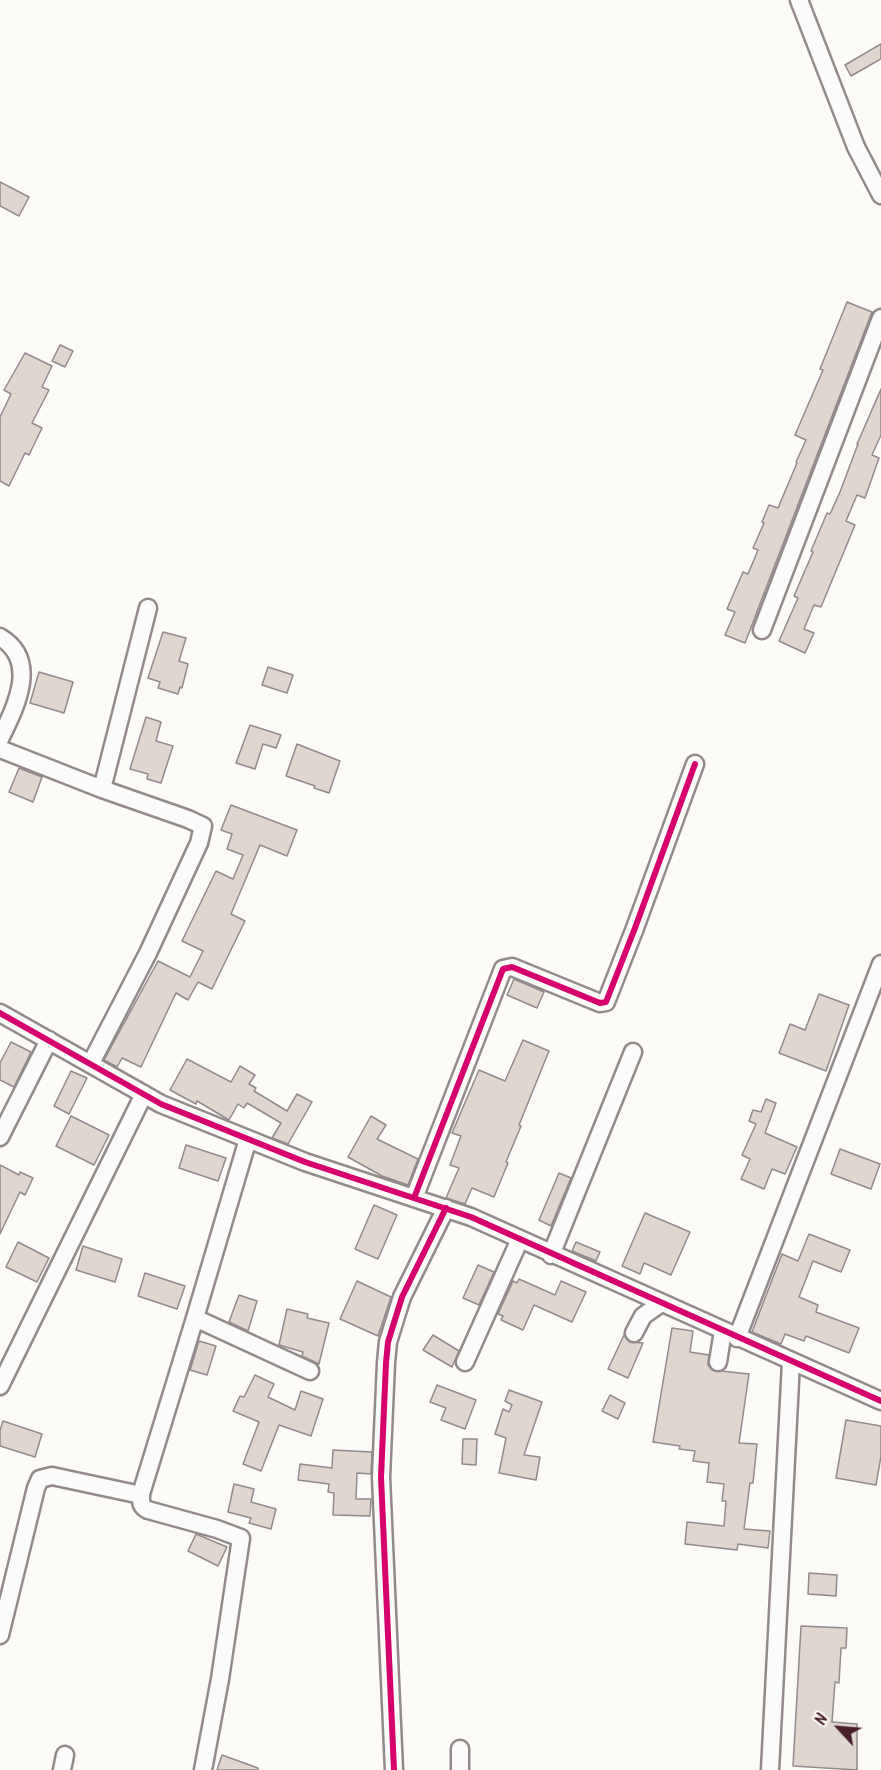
<!DOCTYPE html>
<html>
<head>
<meta charset="utf-8">
<style>
  body { margin:0 }
  #map { position:relative; width:881px; height:1770px; overflow:hidden; background:#fcfbf8; font-family:Kalam,sans-serif }
  canvas { display:block }
  .north { position:absolute; left:809px; top:1698px; width:60px; height:60px; -webkit-text-stroke:4px #fdfcf7; paint-order:stroke; rotate:296deg; font-size:16px; font-weight:700; line-height:24px; text-align:center; color:#4a1f2b }
  .north::after { content:''; display:block; margin:auto; width:21px; height:27px; background:#4a1f2b; clip-path:polygon(50% 0,100% 100%,50% 72%,0 100%) }
</style>
</head>
<body>
<div id="map">
<canvas width="881" height="1770"></canvas>
<div class="north">N</div>
</div>
<script>
const g = document.querySelector('canvas').getContext('2d');
g.lineJoin = 'round';
function paint(path, color) { g.fillStyle = color; g.fill(path, 'evenodd'); }
function strokePath(path, color, width, dash) { g.strokeStyle = color; g.lineWidth = width; g.lineCap = dash ? 'butt' : 'round'; g.setLineDash(dash || []); g.stroke(path); }
const building = new Path2D(`
  M 881,44 L 881,59 L 851,76 L 845,65 Z
  M 0,182 L 29,197 L 19,216 L 0,206 Z
  M 847,302 L 872,312 L 745,643 L 725,635 L 735,612 L 727,609 L 743,572 L 748,574 L 758,550 L 753,548 L 764,523 L 762,522 L 769,505 L 778,508 L 797,463 L 796,462 L 806,440 L 795,435 L 823,370 L 820,369 Z
  M 60,345 L 73,351 L 65,367 L 52,361 Z
  M 25,353 L 52,366 L 42,387 L 49,390 L 32,423 L 42,428 L 29,455 L 25,453 L 9,486 L 0,481 L 0,417 L 11,394 L 4,390 Z
  M 881,389 L 881,435 L 872,455 L 879,458 L 865,498 L 857,495 L 846,521 L 855,525 L 821,607 L 814,605 L 804,629 L 814,633 L 805,653 L 779,641 L 798,598 L 794,596 L 813,552 L 811,551 L 827,513 L 830,514 L 840,492 L 858,444 L 857,444 Z
  M 163,632 L 186,638 L 179,661 L 188,664 L 182,688 L 180,687 L 178,694 L 158,688 L 160,682 L 148,678 Z
  M 268,667 L 293,675 L 287,693 L 262,685 Z
  M 39,672 L 73,682 L 64,713 L 30,703 Z
  M 146,717 L 161,722 L 156,741 L 173,746 L 161,783 L 147,779 L 148,774 L 130,769 Z
  M 250,725 L 281,735 L 276,748 L 263,744 L 255,769 L 236,763 Z
  M 297,744 L 340,761 L 329,793 L 314,788 L 315,786 L 286,776 Z
  M 19,768 L 42,777 L 33,802 L 9,792 Z
  M 231,805 L 297,830 L 287,856 L 260,845 L 231,914 L 245,921 L 212,989 L 198,982 L 188,1000 L 176,993 L 141,1067 L 122,1058 L 117,1067 L 104,1060 L 158,961 L 190,977 L 203,951 L 182,941 L 216,871 L 233,879 L 243,855 L 227,849 L 232,834 L 221,830 Z
  M 514,979 L 544,992 L 537,1008 L 507,995 Z
  M 819,994 L 849,1005 L 826,1071 L 779,1053 L 790,1024 L 805,1030 Z
  M 523,1040 L 549,1051 L 519,1125 L 521,1126 L 506,1162 L 508,1163 L 494,1197 L 472,1188 L 465,1204 L 446,1198 L 459,1168 L 450,1165 L 461,1136 L 452,1133 L 479,1070 L 505,1081 Z
  M 11,1042 L 31,1052 L 14,1087 L 0,1080 L 0,1063 Z
  M 187,1059 L 231,1082 L 240,1066 L 255,1075 L 249,1084 L 256,1088 L 254,1091 L 287,1111 L 297,1094 L 312,1102 L 288,1144 L 272,1138 L 281,1123 L 247,1103 L 244,1108 L 238,1104 L 229,1120 L 197,1101 L 196,1104 L 170,1090 Z
  M 71,1071 L 87,1078 L 69,1114 L 54,1106 Z
  M 766,1099 L 776,1103 L 765,1133 L 797,1147 L 785,1174 L 772,1169 L 764,1189 L 741,1179 L 750,1159 L 742,1155 L 756,1124 L 749,1121 L 753,1110 L 761,1112 Z
  M 71,1116 L 109,1135 L 94,1165 L 56,1146 Z
  M 371,1116 L 386,1125 L 377,1139 L 418,1159 L 408,1185 L 382,1176 L 348,1157 Z
  M 186,1145 L 226,1158 L 218,1181 L 179,1168 Z
  M 840,1149 L 880,1164 L 871,1189 L 831,1174 Z
  M 0,1165 L 19,1175 L 20,1172 L 33,1178 L 25,1195 L 20,1192 L 0,1234 Z
  M 559,1173 L 571,1178 L 551,1226 L 539,1220 Z
  M 374,1205 L 397,1215 L 378,1259 L 355,1249 Z
  M 645,1213 L 690,1232 L 671,1275 L 644,1263 L 640,1274 L 622,1266 Z
  M 809,1234 L 850,1250 L 841,1272 L 813,1261 L 799,1297 L 818,1305 L 816,1312 L 859,1328 L 849,1353 L 806,1336 L 804,1341 L 785,1334 L 781,1344 L 752,1332 L 782,1254 L 798,1261 Z
  M 18,1242 L 49,1258 L 37,1282 L 6,1267 Z
  M 576,1242 L 600,1252 L 596,1261 L 572,1251 Z
  M 83,1246 L 122,1259 L 115,1282 L 76,1270 Z
  M 478,1265 L 494,1272 L 479,1305 L 463,1298 Z
  M 145,1273 L 185,1286 L 177,1309 L 138,1296 Z
  M 519,1279 L 555,1295 L 561,1281 L 586,1292 L 572,1322 L 534,1305 L 523,1330 L 501,1320 L 503,1316 L 498,1314 L 513,1281 L 517,1283 Z
  M 357,1281 L 391,1297 L 378,1336 L 340,1319 Z
  M 239,1295 L 257,1301 L 248,1331 L 229,1322 Z
  M 287,1309 L 308,1314 L 307,1318 L 329,1323 L 319,1364 L 302,1356 L 303,1352 L 279,1345 Z
  M 672,1328 L 693,1331 L 690,1352 L 709,1355 L 708,1365 L 712,1370 L 749,1374 L 739,1443 L 757,1444 L 753,1483 L 750,1483 L 744,1529 L 770,1531 L 768,1548 L 738,1544 L 737,1550 L 685,1544 L 687,1522 L 724,1526 L 726,1501 L 722,1501 L 724,1484 L 707,1482 L 709,1463 L 693,1461 L 695,1451 L 679,1449 L 680,1446 L 653,1442 Z
  M 433,1335 L 459,1351 L 452,1367 L 423,1350 Z
  M 624,1335 L 630,1342 L 643,1343 L 628,1378 L 608,1369 Z
  M 199,1341 L 216,1346 L 207,1375 L 190,1370 Z
  M 255,1375 L 274,1384 L 268,1397 L 295,1410 L 301,1391 L 323,1399 L 311,1436 L 279,1425 L 261,1471 L 243,1464 L 259,1422 L 233,1411 L 240,1396 L 244,1397 Z
  M 437,1385 L 476,1400 L 465,1429 L 441,1420 L 446,1408 L 430,1402 Z
  M 509,1390 L 542,1402 L 524,1455 L 540,1457 L 536,1480 L 499,1473 L 506,1438 L 495,1434 L 503,1409 L 509,1412 L 512,1405 L 505,1401 Z
  M 610,1395 L 625,1403 L 618,1419 L 602,1411 Z
  M 846,1420 L 881,1426 L 881,1456 L 876,1485 L 836,1478 Z
  M 3,1421 L 42,1434 L 35,1457 L 0,1446 L 0,1430 Z
  M 463,1439 L 477,1439 L 476,1465 L 462,1464 Z
  M 333,1450 L 372,1452 L 371,1474 L 357,1473 L 356,1499 L 371,1499 L 370,1516 L 333,1515 L 334,1493 L 328,1492 L 329,1484 L 298,1480 L 300,1464 L 332,1468 Z
  M 234,1484 L 254,1489 L 251,1502 L 276,1509 L 271,1529 L 249,1523 L 251,1518 L 228,1512 Z
  M 196,1534 L 227,1547 L 218,1566 L 188,1551 Z
  M 809,1573 L 837,1575 L 836,1596 L 808,1594 Z
  M 801,1626 L 847,1628 L 846,1648 L 841,1648 L 839,1683 L 835,1682 L 832,1722 L 857,1724 L 857,1770 L 793,1766 Z
  M 222,1755 L 258,1768 L 258,1770 L 217,1770 Z`);
const minor = new Path2D(`
  M 799,0 L 856,147 L 881,195
  M 762,630 L 881,318
  M 0,637 C 40,661 15,708 0,739
  M 0,749 L 102,789 L 188,819 L 203,826 L 199,843 L 148,953 L 91,1063
  M 102,789 L 148,608
  M 0,1013 L 161,1104 L 305,1162 L 471,1217 L 881,1401
  M 0,1137 L 49,1040
  M 248,1139 L 195,1318 L 310,1371
  M 414,1198 L 503,969 L 512,967 L 600,1003 L 606,1002 L 635,928 L 695,764
  M 551,1255 L 633,1052
  M 195,1318 L 141,1494 C 141,1502 140,1506 148,1510 L 217,1529 L 241,1538 L 220,1679 L 203,1770
  M 634,1333 L 643,1316 L 660,1304
  M 737,1338 L 881,964
  M 465,1362 L 520,1239
  M 718,1362 L 723,1331
  M 0,1386 L 144,1094
  M 0,1635 L 36,1488 L 40,1479 L 52,1476 L 141,1495
  M 460,1749 L 460,1770
  M 62,1770 L 65,1755
  M 394,1770 L 381,1477 L 386,1363 L 388,1342 L 402,1297 L 446,1208
  M 770,1770 L 791,1362`);
const cycleway = new Path2D(`
  M 0,1013 L 161,1104 L 305,1162 L 471,1217 L 881,1401
  M 414,1198 L 503,969 L 512,967 L 600,1003 L 606,1002 L 635,928 L 695,764
  M 394,1770 L 381,1477 L 386,1363 L 388,1342 L 402,1297 L 446,1208`);
paint(building, '#e0d6d0');
strokePath(building, '#928a8b', 1.5);
strokePath(minor, '#928a8b', 21);
strokePath(minor, '#fbfbf9', 16);
strokePath(cycleway, '#d6006c', 6);
</script>
</body>
</html>
